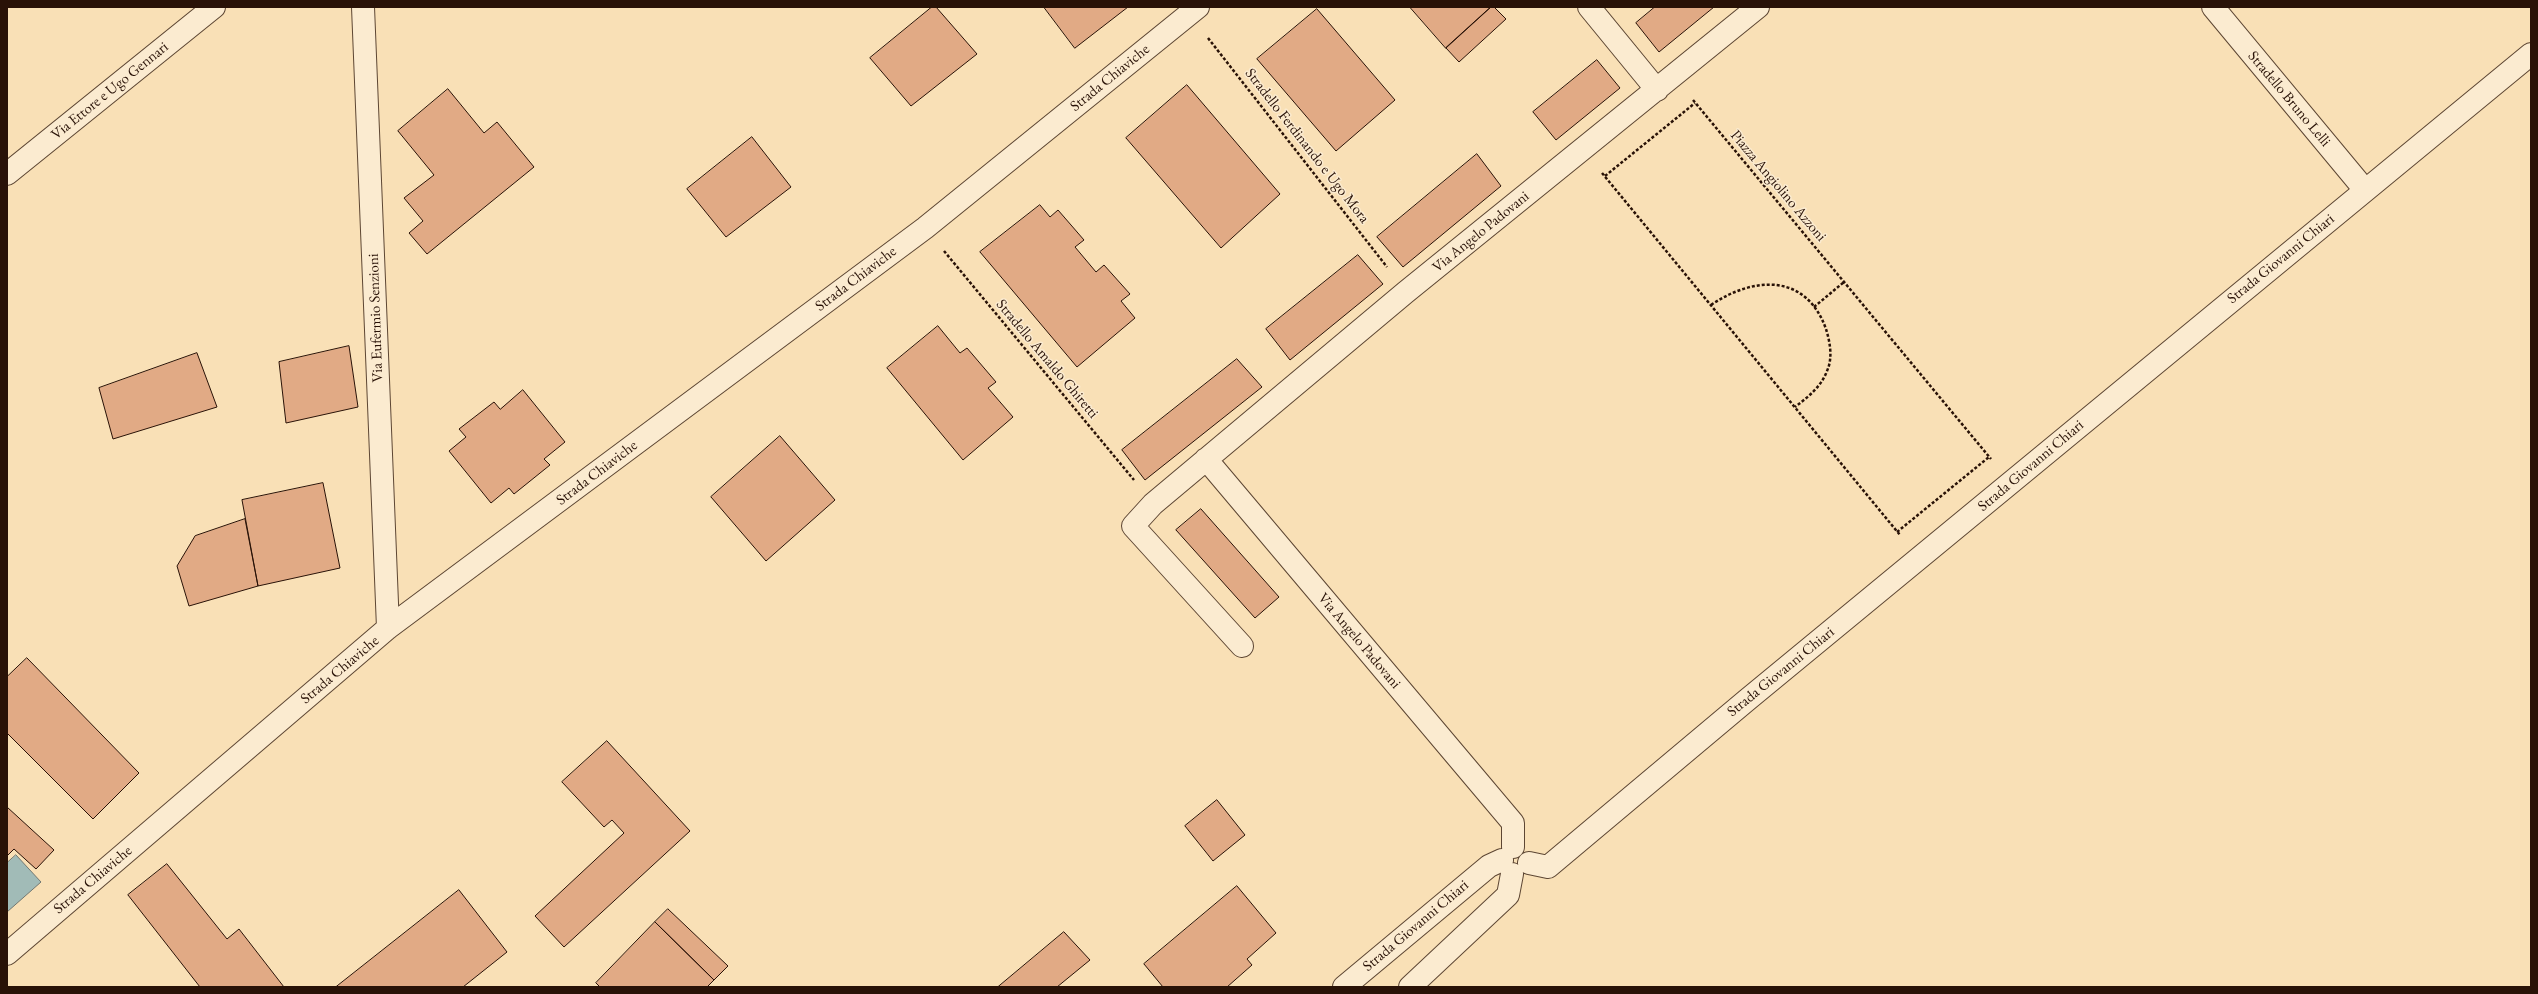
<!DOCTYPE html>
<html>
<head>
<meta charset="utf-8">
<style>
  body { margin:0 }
  #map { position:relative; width:2538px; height:994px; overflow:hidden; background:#f9e0b6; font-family:"EB Garamond",serif }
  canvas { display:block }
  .frame { position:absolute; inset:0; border:8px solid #291207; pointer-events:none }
</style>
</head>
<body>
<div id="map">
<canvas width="2538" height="994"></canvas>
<div class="frame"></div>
</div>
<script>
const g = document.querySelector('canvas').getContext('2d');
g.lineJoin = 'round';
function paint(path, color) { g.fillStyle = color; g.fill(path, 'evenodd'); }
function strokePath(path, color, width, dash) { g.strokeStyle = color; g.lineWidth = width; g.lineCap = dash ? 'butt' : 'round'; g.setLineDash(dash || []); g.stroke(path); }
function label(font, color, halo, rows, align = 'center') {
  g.font = font + ' "EB Garamond",serif'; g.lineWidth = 3; g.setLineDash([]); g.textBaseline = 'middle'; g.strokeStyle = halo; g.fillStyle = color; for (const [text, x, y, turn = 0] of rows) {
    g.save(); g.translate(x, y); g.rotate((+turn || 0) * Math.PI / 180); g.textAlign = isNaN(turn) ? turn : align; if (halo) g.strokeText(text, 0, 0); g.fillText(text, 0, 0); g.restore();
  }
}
const water = new Path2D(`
  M 16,855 L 41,882 L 7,912 L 7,863 Z`);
const building = new Path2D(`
  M 932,7 L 936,7 L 977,54 L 911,106 L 870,58 Z
  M 1044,7 L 1128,7 L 1075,48 Z
  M 1410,7 L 1491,7 L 1446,48 Z
  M 1491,7 L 1494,7 L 1506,19 L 1459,62 L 1446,48 Z
  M 1655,7 L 1714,7 L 1659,52 L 1636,23 Z
  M 1317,9 L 1395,100 L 1336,151 L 1257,59 Z
  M 1597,60 L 1620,88 L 1556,140 L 1533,112 Z
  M 1187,85 L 1280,194 L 1221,248 L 1126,138 Z
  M 448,89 L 484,133 L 497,122 L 534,167 L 427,254 L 409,233 L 423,221 L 404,198 L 434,175 L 398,131 Z
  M 752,137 L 791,187 L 726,237 L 687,189 Z
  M 1477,154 L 1501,186 L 1403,267 L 1377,237 Z
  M 1040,205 L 1050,217 L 1058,210 L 1084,240 L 1075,247 L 1096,272 L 1104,265 L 1130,294 L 1121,301 L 1135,318 L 1077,367 L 980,252 Z
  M 1358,255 L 1383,284 L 1290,360 L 1266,329 Z
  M 938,326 L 960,353 L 967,348 L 996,382 L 988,388 L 1013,417 L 963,460 L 887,368 Z
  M 349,346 L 358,407 L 286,423 L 279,362 Z
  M 197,353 L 217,407 L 113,439 L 99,388 Z
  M 1237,359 L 1262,387 L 1145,480 L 1122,450 Z
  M 523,390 L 565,442 L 544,459 L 550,465 L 514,494 L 509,488 L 491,503 L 449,451 L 466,437 L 459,429 L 494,402 L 500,409 Z
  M 780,436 L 835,500 L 766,561 L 711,497 Z
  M 323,483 L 340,568 L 258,586 L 242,500 Z
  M 1201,509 L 1279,597 L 1255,618 L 1176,530 Z
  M 245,519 L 258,586 L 189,606 L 177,566 L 195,536 Z
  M 27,658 L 139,773 L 93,819 L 7,733 L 7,677 Z
  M 607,741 L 690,831 L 564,947 L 535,916 L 624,833 L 612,820 L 604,827 L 562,782 Z
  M 1217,800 L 1245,835 L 1213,861 L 1185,826 Z
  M 7,807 L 54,850 L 36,869 L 14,849 L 7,856 Z
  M 167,864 L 227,939 L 239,929 L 284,987 L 200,987 L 128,895 Z
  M 1237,886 L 1276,933 L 1247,959 L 1252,965 L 1227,987 L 1163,987 L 1144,964 Z
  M 459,890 L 507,952 L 463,987 L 336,987 Z
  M 668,909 L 728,966 L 714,980 L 655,922 Z
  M 655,922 L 714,980 L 707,987 L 600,987 L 596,983 Z
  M 1064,932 L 1090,960 L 1057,987 L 998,987 Z`);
const path = new Path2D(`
  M 1208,38 L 1387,267
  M 1693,100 L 1991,459
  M 1602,173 L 1900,535
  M 1605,176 L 1695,103
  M 944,251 L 1134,480
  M 1711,305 C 1754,276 1806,273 1826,329 C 1830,342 1833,358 1827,371 C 1821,387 1808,397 1795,407
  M 1814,307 L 1844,282
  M 1897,532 L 1989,457`);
const minor = new Path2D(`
  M 363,7 L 388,628
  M 1589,7 L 1657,90
  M 2213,7 L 2365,190
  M 7,174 L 214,7
  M 1206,459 L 1513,823 L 1513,847
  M 1242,646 L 1133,526 L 1153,504 L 1406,292 L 1758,7
  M 1529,863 L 1548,867 L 1747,700 L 2531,54
  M 7,954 L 388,628 L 925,228 L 1198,7
  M 1344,987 L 1489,866 L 1502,860
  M 1410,987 L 1508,895 L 1512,874`);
const streetNames = [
  ["Strada Chiaviche",1110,78,-39],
  ["Via Ettore e Ugo Gennari",110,91,-39],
  ["Stradello Bruno Lelli",2289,99,50],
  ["Stradello Ferdinando e Ugo Mora",1307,146,52],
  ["Piazza Angiolino Azzoni",1778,186,50],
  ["Via Angelo Padovani",1481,232,-39],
  ["Strada Giovanni Chiari",2281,259,-39],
  ["Strada Chiaviche",856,279,-37],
  ["Via Eufermio Senzioni",376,318,-92],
  ["Stradello Amaldo Ghiretti",1047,359,50],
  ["Strada Giovanni Chiari",2031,466,-40],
  ["Strada Chiaviche",597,473,-37],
  ["Via Angelo Padovani",1359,641,50],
  ["Strada Chiaviche",340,670,-40],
  ["Strada Giovanni Chiari",1781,672,-39],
  ["Strada Chiaviche",93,880,-40],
  ["Strada Giovanni Chiari",1416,926,-40]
];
paint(water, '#a1bbb7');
strokePath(water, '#717771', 1);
paint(building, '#e1aa85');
strokePath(building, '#291207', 1);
strokePath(minor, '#5d4633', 24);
strokePath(path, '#291207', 2.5, [3, 2]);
strokePath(minor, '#fbebd0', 22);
label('15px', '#291207', '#fbebd0', streetNames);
</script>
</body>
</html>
